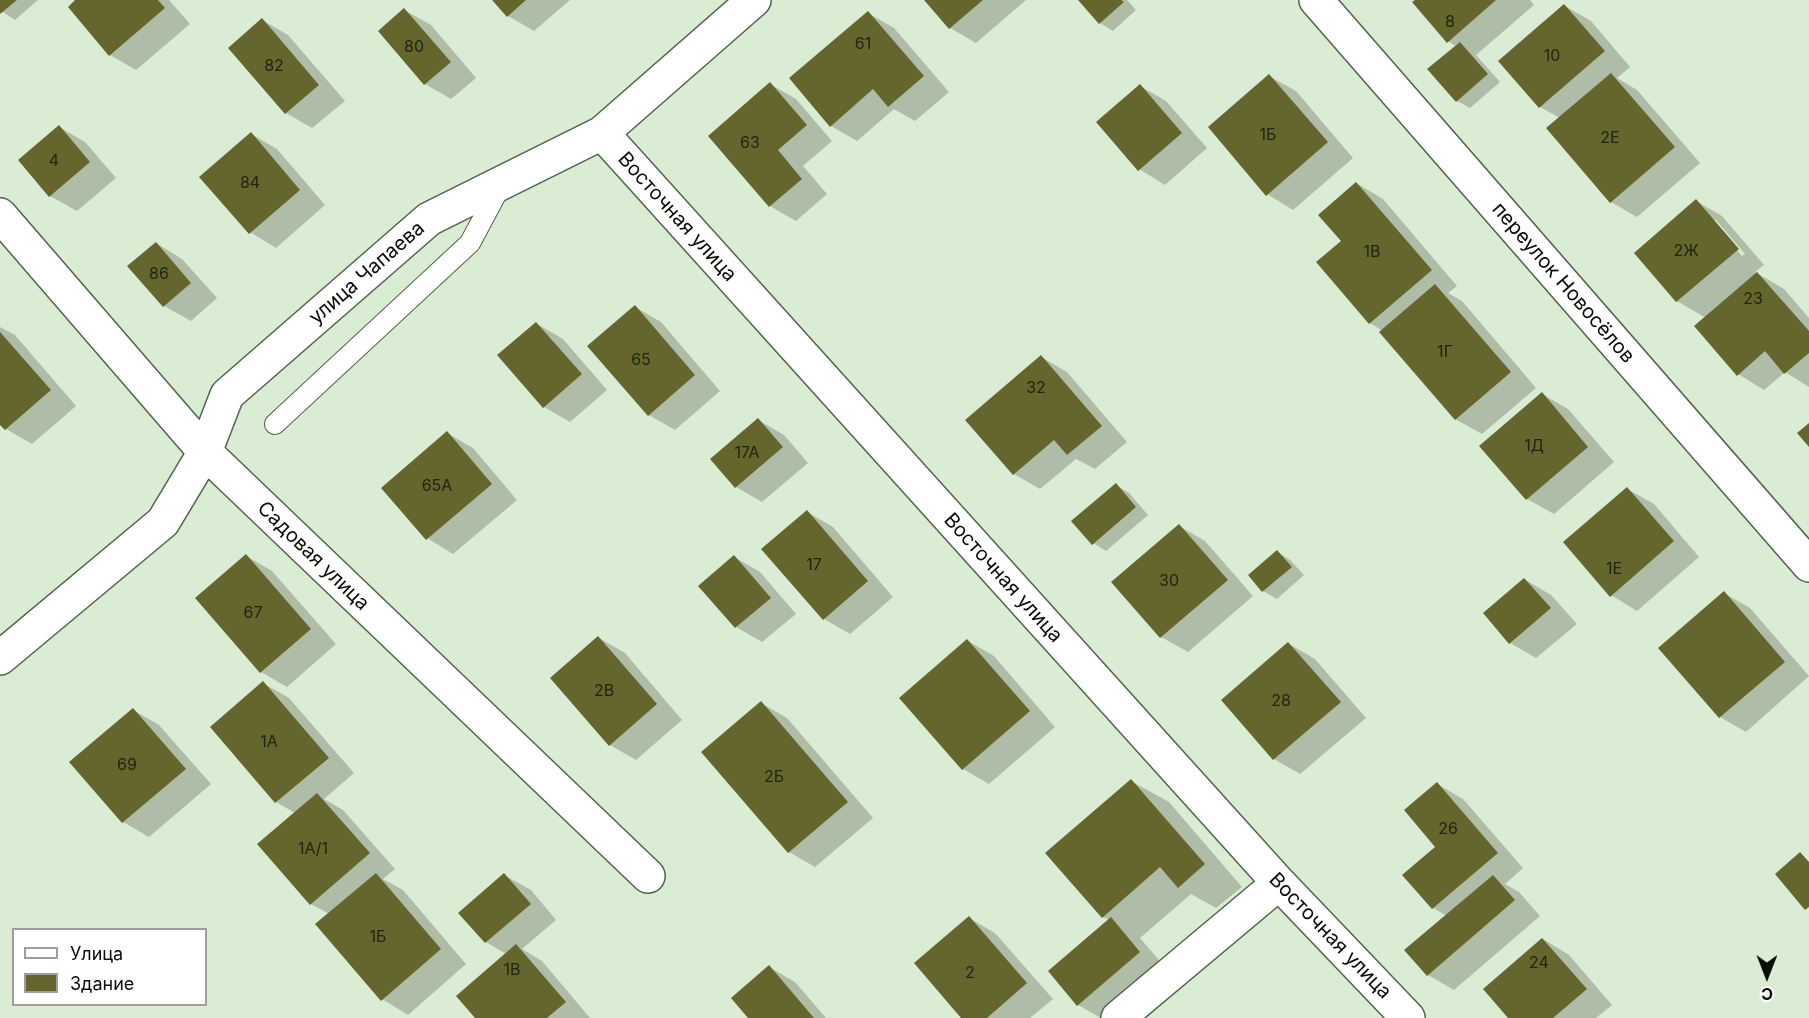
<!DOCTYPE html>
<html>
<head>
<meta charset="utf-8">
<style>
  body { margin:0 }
  #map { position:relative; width:1809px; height:1018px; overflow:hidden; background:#daecd3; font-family:Inter,sans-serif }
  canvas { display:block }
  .legend { position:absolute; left:12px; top:928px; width:195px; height:78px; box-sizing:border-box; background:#fff; border:2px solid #9d9f9c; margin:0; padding:8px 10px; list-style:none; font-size:18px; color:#090f07 }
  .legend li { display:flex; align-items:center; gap:12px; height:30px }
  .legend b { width:30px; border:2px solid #9d9f9c }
  .north { position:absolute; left:1737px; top:946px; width:60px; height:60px; -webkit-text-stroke:4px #fff; paint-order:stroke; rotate:180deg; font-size:16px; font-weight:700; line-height:24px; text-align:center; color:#090f07 }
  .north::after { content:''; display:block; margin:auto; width:21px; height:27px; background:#090f07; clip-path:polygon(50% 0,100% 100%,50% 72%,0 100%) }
</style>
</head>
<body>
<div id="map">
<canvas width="1809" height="1018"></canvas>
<ul class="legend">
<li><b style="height:8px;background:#fff"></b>Улица</li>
<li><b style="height:16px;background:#65662d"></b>Здание</li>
</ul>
<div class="north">С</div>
</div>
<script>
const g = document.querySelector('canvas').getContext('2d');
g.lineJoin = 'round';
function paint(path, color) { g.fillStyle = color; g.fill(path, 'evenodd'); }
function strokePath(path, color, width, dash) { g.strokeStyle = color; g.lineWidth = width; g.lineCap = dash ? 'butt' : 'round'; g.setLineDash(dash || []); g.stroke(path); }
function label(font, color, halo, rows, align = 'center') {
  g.font = font + ' Inter,sans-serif'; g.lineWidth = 4.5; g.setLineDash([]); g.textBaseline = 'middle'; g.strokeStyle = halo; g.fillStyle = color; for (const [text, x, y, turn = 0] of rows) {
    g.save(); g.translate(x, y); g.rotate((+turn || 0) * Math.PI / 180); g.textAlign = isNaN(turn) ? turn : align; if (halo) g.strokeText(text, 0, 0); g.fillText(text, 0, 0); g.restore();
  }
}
const shadow = new Path2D(`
  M 0,0 L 38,0 L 15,20 L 0,10 Z
  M 78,0 L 169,0 L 190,24 L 136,70 L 110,55 Z
  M 494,0 L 570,0 L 534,31 L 508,16 Z
  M 926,0 L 1026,0 L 976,43 L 950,28 Z
  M 1080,0 L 1127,0 L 1136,10 L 1113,31 L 1100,23 Z
  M 1417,0 L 1530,0 L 1534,5 L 1476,55 L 1500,82 L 1470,108 L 1457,101 L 1457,47 L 1448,41 Z
  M 1565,6 L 1591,21 L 1630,67 L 1617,78 L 1637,90 L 1700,163 L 1637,217 L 1611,202 L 1560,118 L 1540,107 Z
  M 404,10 L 431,25 L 476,78 L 451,99 L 425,84 Z
  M 868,13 L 894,28 L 949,92 L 915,121 L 894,109 L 857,141 L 831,126 Z
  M 262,20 L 288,35 L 345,101 L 312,128 L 286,113 L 230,48 Z
  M 1269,76 L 1296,91 L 1353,158 L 1293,210 L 1267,194 Z
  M 770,84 L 796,99 L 832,141 L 803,166 L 827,194 L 796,221 L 770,206 Z
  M 1140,86 L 1166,101 L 1207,148 L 1165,185 L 1139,169 Z
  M 59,127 L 85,142 L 116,178 L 77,211 L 50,196 Z
  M 251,134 L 277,149 L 325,205 L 276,248 L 250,232 Z
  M 1356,183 L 1383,199 L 1457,286 L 1448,293 L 1462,301 L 1536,388 L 1482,434 L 1455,419 L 1383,331 L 1370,323 L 1343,241 Z
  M 1696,201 L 1722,216 L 1764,265 L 1755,272 L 1784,289 L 1809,318 L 1809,387 L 1785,372 L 1764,390 L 1738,374 L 1706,318 L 1677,301 L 1636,253 ZM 1712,220 L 1716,220 L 1745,254 L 1742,256 Z
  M 156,243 L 182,259 L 217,298 L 191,321 L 164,306 Z
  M 635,307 L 661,322 L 720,391 L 675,430 L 649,415 Z
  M 537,324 L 563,339 L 607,390 L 570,422 L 544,407 Z
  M 0,327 L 15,335 L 76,406 L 32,444 L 6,429 L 0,423 Z
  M 1041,357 L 1067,372 L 1127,442 L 1095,469 L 1076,459 L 1040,489 L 1014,474 Z
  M 1542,394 L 1568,409 L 1614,462 L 1554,514 L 1527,499 Z
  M 758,420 L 784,435 L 808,463 L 762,502 L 736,487 L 712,459 Z
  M 447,433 L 473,448 L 517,500 L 453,554 L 427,538 Z
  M 1116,485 L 1129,493 L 1148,515 L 1106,551 L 1093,543 Z
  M 1627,489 L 1654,504 L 1699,557 L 1637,611 L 1611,595 Z
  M 807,512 L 833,527 L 893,597 L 850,634 L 824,619 Z
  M 1179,526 L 1205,541 L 1253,596 L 1188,652 L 1161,637 L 1113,582 Z
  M 1277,552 L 1290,560 L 1304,575 L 1277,599 L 1263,591 L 1250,576 Z
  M 246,556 L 272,571 L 336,644 L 287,687 L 261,672 Z
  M 734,557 L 760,572 L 796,614 L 762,642 L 736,627 Z
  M 1524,579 L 1551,595 L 1577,624 L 1536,658 L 1510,643 Z
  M 1724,593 L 1750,608 L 1809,676 L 1746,732 L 1720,717 Z
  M 599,638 L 625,653 L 682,720 L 636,760 L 610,745 Z
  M 968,641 L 994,656 L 1055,727 L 989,784 L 963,769 Z
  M 1289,644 L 1315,659 L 1366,718 L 1300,774 L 1274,759 Z
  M 263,683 L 289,698 L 354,773 L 324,799 L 343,810 L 395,869 L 383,879 L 403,890 L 466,964 L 408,1015 L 382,999 L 329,914 L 311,904 L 295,813 L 276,802 Z
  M 761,703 L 787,718 L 873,818 L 815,867 L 789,852 Z
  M 133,710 L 159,725 L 211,784 L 149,837 L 123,822 Z
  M 1131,781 L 1169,802 L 1242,887 L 1216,908 L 1191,894 L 1140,938 L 1165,967 L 1106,1018 L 1101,1018 L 1078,1005 L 1109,920 L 1103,917 Z
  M 1437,784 L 1463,799 L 1523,868 L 1505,884 L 1519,892 L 1540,916 L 1454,990 L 1428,975 L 1447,916 L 1433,908 L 1437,847 Z
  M 504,875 L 531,890 L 556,920 L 522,949 L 542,961 L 590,1018 L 477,1018 L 506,954 L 486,942 L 460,913 Z
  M 969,918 L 995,933 L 1053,999 L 1030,1018 L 963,1018 Z
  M 1543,939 L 1569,955 L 1612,1005 L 1596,1018 L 1510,1018 Z
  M 769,967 L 795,982 L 826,1018 L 750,1018 Z`);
const building = new Path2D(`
  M 0,0 L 17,0 L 0,14 Z
  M 75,0 L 158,0 L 165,8 L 109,56 L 68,7 Z
  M 492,0 L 526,0 L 507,17 Z
  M 924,0 L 983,0 L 949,29 Z
  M 1078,0 L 1121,0 L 1124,2 L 1099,24 Z
  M 1415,0 L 1496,0 L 1447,43 L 1412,2 Z
  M 1564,4 L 1605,51 L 1539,108 L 1498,61 Z
  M 404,8 L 451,62 L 424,85 L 378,31 Z
  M 868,11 L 924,76 L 888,107 L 873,89 L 830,127 L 789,78 Z
  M 262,18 L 319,85 L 285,114 L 228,48 Z
  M 1460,42 L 1488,74 L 1456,102 L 1427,69 Z
  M 1611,73 L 1675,147 L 1610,203 L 1546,128 Z
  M 1269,74 L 1328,142 L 1266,196 L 1208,127 Z
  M 770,82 L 807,125 L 778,150 L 802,179 L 769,207 L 708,136 Z
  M 1140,84 L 1182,133 L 1138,171 L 1096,122 Z
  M 59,125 L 90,162 L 49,197 L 18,160 Z
  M 251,132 L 300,190 L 249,234 L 199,177 Z
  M 1356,182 L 1432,270 L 1369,324 L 1316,262 L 1341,241 L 1318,215 Z
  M 1696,199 L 1739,249 L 1676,302 L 1634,253 Z
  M 156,242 L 191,283 L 163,307 L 127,266 Z
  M 1757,272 L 1809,331 L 1809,353 L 1784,374 L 1765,351 L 1737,376 L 1694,326 Z
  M 1435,284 L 1511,372 L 1455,420 L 1379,332 Z
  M 635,305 L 695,375 L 648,416 L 587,346 Z
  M 536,322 L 582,374 L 543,408 L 497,355 Z
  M 0,332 L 51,390 L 5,430 L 0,425 Z
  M 1041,355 L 1102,426 L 1067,455 L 1054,440 L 1013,475 L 965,420 Z
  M 1542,392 L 1588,447 L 1526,500 L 1479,446 Z
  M 758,418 L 783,447 L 735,488 L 710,459 Z
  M 1809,423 L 1809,447 L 1797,433 Z
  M 447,431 L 492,484 L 426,540 L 381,488 Z
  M 1116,483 L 1136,507 L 1092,545 L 1071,521 Z
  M 1627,487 L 1674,541 L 1610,597 L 1563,542 Z
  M 807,510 L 868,581 L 823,620 L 761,549 Z
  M 1179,524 L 1228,580 L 1160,638 L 1111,582 Z
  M 1277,550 L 1292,567 L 1262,592 L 1248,575 Z
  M 246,554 L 311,629 L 260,673 L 195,598 Z
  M 734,555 L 771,598 L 735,628 L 698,586 Z
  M 1524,578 L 1551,608 L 1509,644 L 1483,613 Z
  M 1724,591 L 1785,662 L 1719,718 L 1658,648 Z
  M 598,636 L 657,704 L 609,746 L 550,678 Z
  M 967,639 L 1030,711 L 962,770 L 899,698 Z
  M 1288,642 L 1341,702 L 1273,760 L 1221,700 Z
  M 263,681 L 329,758 L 275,803 L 210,727 Z
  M 761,701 L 848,802 L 788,853 L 701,752 Z
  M 133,708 L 186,769 L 122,823 L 69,762 Z
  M 1131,779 L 1205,864 L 1178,888 L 1160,867 L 1102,918 L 1045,853 Z
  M 1437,782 L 1498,853 L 1432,909 L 1402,875 L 1435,847 L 1404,810 Z
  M 317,793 L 370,853 L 310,905 L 257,844 Z
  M 1800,852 L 1809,862 L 1809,907 L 1805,910 L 1775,874 Z
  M 376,873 L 441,949 L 381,1001 L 315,924 Z
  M 504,873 L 531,904 L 485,943 L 458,913 Z
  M 1493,875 L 1515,900 L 1427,976 L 1404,950 Z
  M 969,916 L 1027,983 L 987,1018 L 961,1018 L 914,963 Z
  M 1111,917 L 1140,952 L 1077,1006 L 1048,971 Z
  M 1542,938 L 1587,989 L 1553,1018 L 1508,1018 L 1483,989 Z
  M 516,944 L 566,1002 L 547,1018 L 475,1018 L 456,996 Z
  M 769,965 L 814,1018 L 748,1018 L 731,998 Z`);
const service = new Path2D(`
  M 275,424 L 470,243 L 501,185`);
const minor = new Path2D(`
  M 1316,0 L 1809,565
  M 602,133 L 1279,883 L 1408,1018
  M 0,215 L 205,452 L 648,876
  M 0,658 L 163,522 L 205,452 L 227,395 L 429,219 L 602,133 L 754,0
  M 1118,1018 L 1279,883`);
const numberNames = [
  ["8",1450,22],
  ["61",863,44],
  ["80",414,47],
  ["10",1552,56],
  ["82",274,66],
  ["1Б",1268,135],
  ["2Е",1610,138],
  ["63",750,143],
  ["4",54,161],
  ["84",250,183],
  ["2Ж",1686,251],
  ["1В",1372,252],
  ["86",159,274],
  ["2З",1753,299],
  ["1Г",1445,352],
  ["65",641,360],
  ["32",1036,388],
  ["1Д",1534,446],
  ["17А",747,453],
  ["65А",437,486],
  ["17",814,565],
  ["1Е",1614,569],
  ["30",1169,581],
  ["67",253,613],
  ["2В",604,691],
  ["28",1281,701],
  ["1А",269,742],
  ["69",127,765],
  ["2Б",774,777],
  ["26",1448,829],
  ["1А/1",313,849],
  ["1Б",378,937],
  ["24",1539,963],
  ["1В",512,970],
  ["2",970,973]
];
const streetNames = [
  ["Восточная улица",677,217,48],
  ["улица Чапаева",367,273,-41],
  ["переулок Новосёлов",1563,283,49],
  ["Садовая улица",313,556,44],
  ["Восточная улица",1003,578,48],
  ["Восточная улица",1330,936,46]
];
paint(shadow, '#0003');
paint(building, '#65662d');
strokePath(service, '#53624c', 22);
strokePath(minor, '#53624c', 36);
strokePath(service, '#fff', 20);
strokePath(minor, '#fff', 33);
label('16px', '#202510', null, numberNames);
label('20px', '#090f07', '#fff', streetNames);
</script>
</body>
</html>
